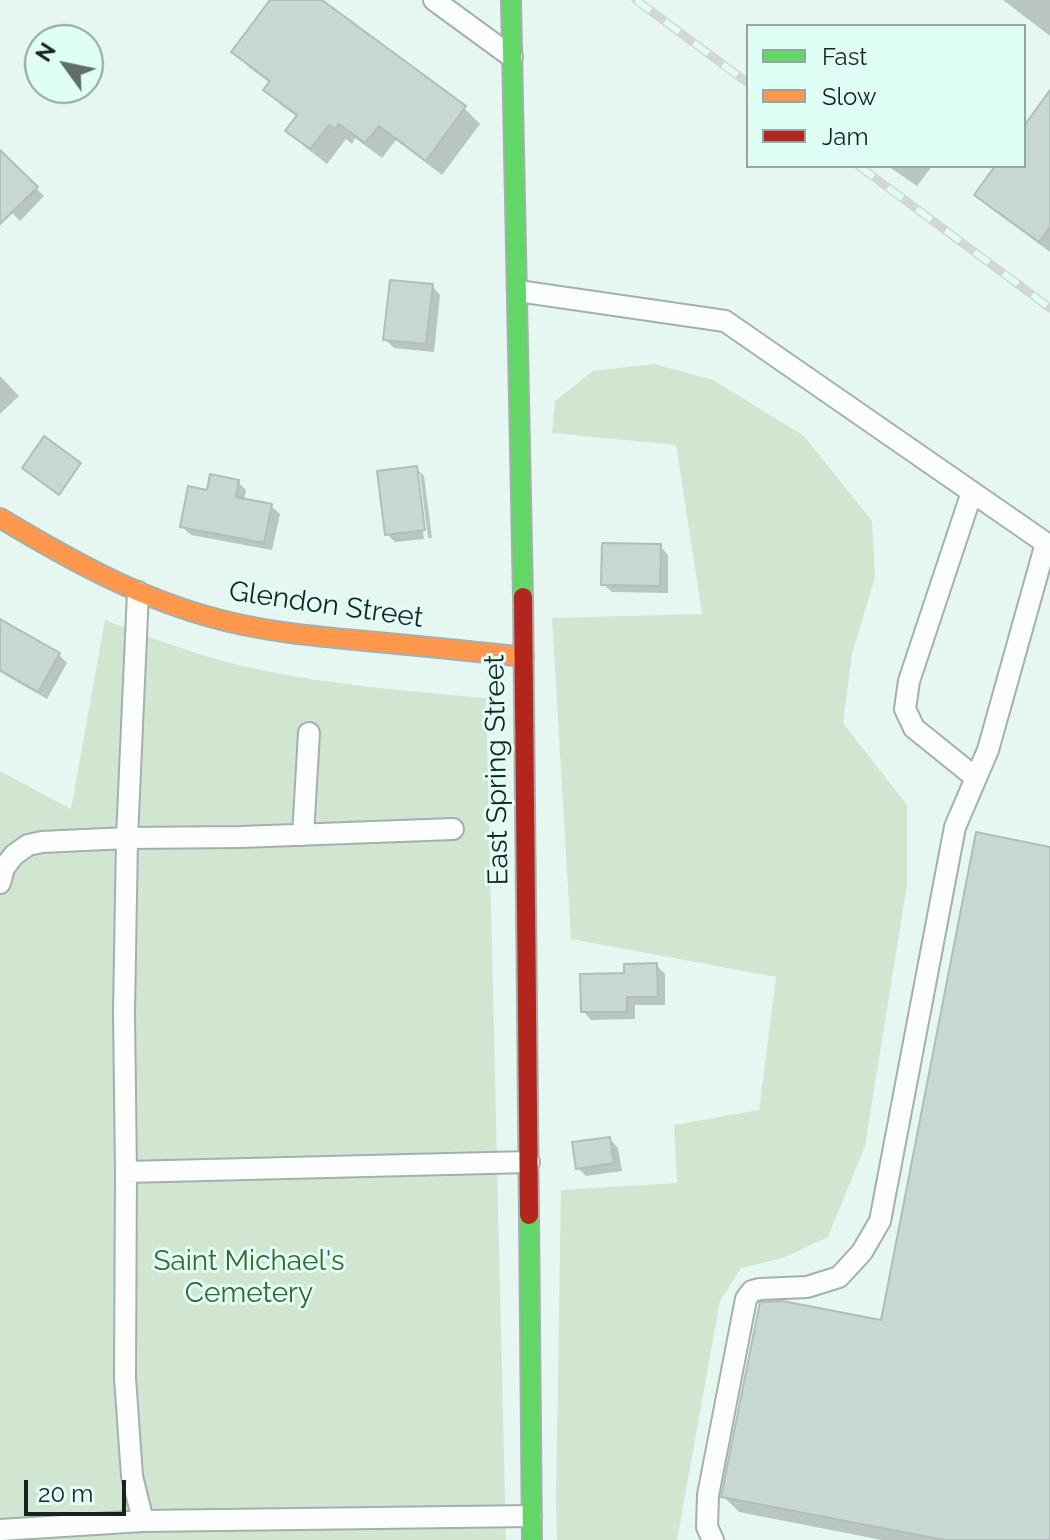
<!DOCTYPE html>
<html>
<head>
<meta charset="utf-8">
<style>
  body { margin:0 }
  #map { position:relative; width:1050px; height:1540px; overflow:hidden; background:#e6f7f2; font-family:Raleway,sans-serif }
  canvas { display:block }
  .legend { position:absolute; left:746px; top:24px; width:280px; height:144px; box-sizing:border-box; background:#dffef6; border:2px solid #8fa6a1; margin:0; padding:10px 14px; list-style:none; font-size:24px; color:#182321 }
  .legend li { display:flex; align-items:center; gap:16px; height:40px }
  .legend b { width:40px; border:2px solid #8fa6a1 }
  .north { position:absolute; left:24px; top:24px; width:80px; height:80px; box-sizing:border-box; background:#dffef6; border:2px solid #8fa6a1; border-radius:50%; rotate:303deg; font-size:22px; font-weight:700; line-height:32px; text-align:center; color:#182321 }
  .north::after { content:''; display:block; margin:auto; width:28px; height:36px; background:#606d6a; clip-path:polygon(50% 0,100% 100%,50% 72%,0 100%) }
  .scale { position:absolute; left:24px; top:1480px; width:102px; height:36px; box-sizing:border-box; border:4px solid #182321; border-top:0; padding-left:10px; font-size:24px; line-height:28px; white-space:nowrap; color:#182321; -webkit-text-stroke:6px #dffef6; paint-order:stroke }
</style>
</head>
<body>
<div id="map">
<canvas width="1050" height="1540"></canvas>
<ul class="legend">
<li><b style="height:10px;background:#63d668"></b>Fast</li>
<li><b style="height:10px;background:#ff974d"></b>Slow</li>
<li><b style="height:10px;background:#b3261e"></b>Jam</li>
</ul>
<div class="north">N</div>
<div class="scale">20 m</div>
</div>
<script>
const g = document.querySelector('canvas').getContext('2d');
g.lineJoin = 'round';
function paint(path, color) { g.fillStyle = color; g.fill(path, 'evenodd'); }
function strokePath(path, color, width, dash) { g.strokeStyle = color; g.lineWidth = width; g.lineCap = dash ? 'butt' : 'round'; g.setLineDash(dash || []); g.stroke(path); }
function label(font, color, halo, rows, align = 'center') {
  g.font = font + ' Raleway,sans-serif'; g.lineWidth = 6; g.setLineDash([]); g.textBaseline = 'middle'; g.strokeStyle = halo; g.fillStyle = color; for (const [text, x, y, turn = 0] of rows) {
    g.save(); g.translate(x, y); g.rotate((+turn || 0) * Math.PI / 180); g.textAlign = isNaN(turn) ? turn : align; if (halo) g.strokeText(text, 0, 0); g.fillText(text, 0, 0); g.restore();
  }
}
const green = new Path2D(`
  M 654,364 L 713,380 L 804,436 L 872,521 L 875,577 L 852,654 L 843,723 L 907,805 L 907,885 L 865,1146 L 828,1237 L 783,1258 L 741,1268 L 720,1301 L 677,1540 L 557,1540 L 556,1497 L 561,1190 L 677,1183 L 674,1125 L 759,1110 L 776,977 L 571,939 L 552,618 L 702,614 L 676,445 L 552,433 L 555,401 L 593,371 Z
  M 105,620 C 154,639 204,658 256,669 C 331,685 408,691 486,698 L 506,1540 L 0,1540 L 0,771 L 71,809 Z`);
const shadow = new Path2D(`
  M 272,0 L 319,0 L 464,108 L 480,124 L 442,175 L 396,140 L 382,158 L 355,138 L 352,144 L 346,139 L 327,164 L 304,146 L 288,130 L 298,117 L 282,106 L 266,90 L 270,83 L 250,68 L 234,52 Z
  M 1003,0 L 1050,0 L 1050,36 Z
  M 1050,94 L 1050,252 L 989,207 L 976,195 L 997,166 L 1024,166 L 1024,129 Z
  M 12,164 L 44,196 L 20,221 L 0,201 L 0,176 Z
  M 888,166 L 932,166 L 917,186 Z
  M 432,286 L 440,295 L 434,352 L 394,348 L 385,339 Z
  M 0,376 L 19,396 L 0,414 Z
  M 416,468 L 424,476 L 432,538 L 428,538 L 420,474 L 416,474 L 424,539 L 395,542 L 387,534 Z
  M 238,482 L 246,490 L 244,501 L 271,506 L 280,514 L 272,550 L 191,535 L 182,527 Z
  M 660,546 L 668,555 L 668,593 L 612,592 L 603,584 Z
  M 0,621 L 59,655 L 67,663 L 47,699 L 0,672 Z
  M 1050,849 L 1050,1540 L 882,1540 L 739,1512 L 723,1496 L 883,1322 Z
  M 656,965 L 665,974 L 665,1005 L 635,1005 L 635,1019 L 591,1020 L 583,1011 Z
  M 610,1139 L 618,1148 L 622,1171 L 586,1176 L 578,1168 Z`);
const building = new Path2D(`
  M 270,0 L 322,0 L 466,106 L 426,161 L 379,126 L 365,143 L 339,124 L 335,129 L 329,125 L 310,149 L 285,131 L 297,115 L 263,90 L 270,81 L 231,52 Z
  M 1050,90 L 1050,227 L 1039,242 L 974,195 L 995,166 L 1024,166 L 1024,126 Z
  M 0,150 L 38,187 L 0,224 Z
  M 390,280 L 433,284 L 426,344 L 383,340 Z
  M 44,436 L 81,463 L 59,495 L 22,468 Z
  M 417,466 L 425,530 L 385,535 L 377,471 Z
  M 210,474 L 239,480 L 236,497 L 272,504 L 264,543 L 180,527 L 188,486 L 207,490 Z
  M 602,543 L 661,544 L 660,586 L 601,585 Z
  M 0,619 L 60,653 L 38,692 L 0,670 Z
  M 976,832 L 1050,847 L 1050,1540 L 944,1540 L 721,1497 L 760,1302 L 782,1301 L 881,1320 Z
  M 657,963 L 658,997 L 627,997 L 627,1012 L 581,1012 L 580,974 L 624,973 L 624,964 Z
  M 610,1137 L 614,1163 L 576,1169 L 572,1142 Z`);
const lane = new Path2D(`
  M 434,0 L 512,57
  M 518,291 L 725,321 L 1050,546
  M 972,492 L 909,681 L 905,709 L 914,728 L 976,778
  M 138,592 L 127,838 L 124,1012 L 126,1172 L 529,1162
  M 303,835 L 309,733
  M 0,883 L 4,868 L 14,855 L 28,845 L 42,842 L 127,838 L 241,837 L 453,829
  M 143,1521 L 531,1516
  M 0,1530 L 143,1521 L 132,1476 L 125,1378 L 126,1172
  M 713,1540 L 707,1527 L 708,1495 L 746,1299 L 752,1291 L 760,1289 L 807,1287 L 839,1277 L 862,1252 L 880,1221 L 955,827 L 988,750 L 1046,543`);
const fast = new Path2D(`
  M 511,0 L 523,597
  M 529,1215 L 532,1540`);
const slow = new Path2D(`
  M 0,518 C 65,557 131,594 203,615 C 256,631 311,636 366,641 C 419,646 471,651 524,657`);
const jam = new Path2D(`
  M 523,597 L 529,1215`);
const rail = new Path2D(`
  M 636,0 L 748,83
  M 859,166 L 1050,308`);
const streetNames = [
  ["Glendon Street",326,605,8],
  ["East Spring Street",497,770,-91]
];
const parkNames = [
  ["Saint Michael's",249,1262],
  ["Cemetery",249,1294]
];
paint(green, '#d1e6d0');
paint(shadow, '#0003');
paint(building, '#c8d6d4');
strokePath(building, '#b0bdbc', 2);
strokePath(lane, '#a3b0ac', 24);
strokePath(fast, '#a3b0ac', 22);
strokePath(slow, '#a3b0ac', 22);
strokePath(jam, '#a3b0ac', 22);
strokePath(lane, '#fbfefd', 20);
strokePath(fast, '#63d668', 18);
strokePath(slow, '#ff974d', 18);
strokePath(jam, '#b3261e', 18);
strokePath(rail, '#d2d6d5', 9);
strokePath(rail, '#dffef6', 6, [18]);
label('28px', '#182321', '#dffef6', streetNames);
label('28px', '#3e632e', '#dffef6', parkNames);
</script>
</body>
</html>
